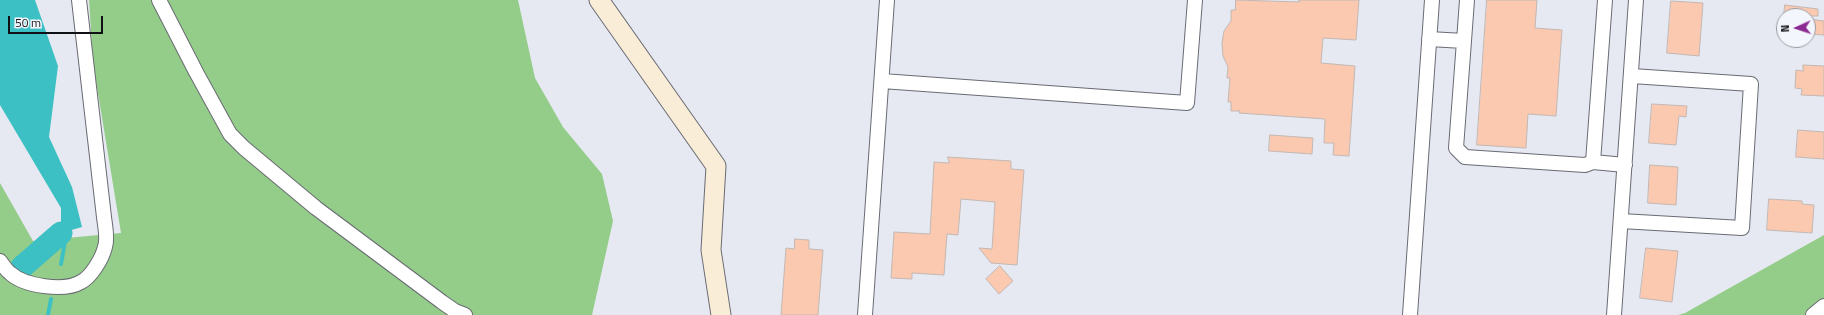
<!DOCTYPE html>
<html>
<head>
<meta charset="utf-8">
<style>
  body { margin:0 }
  #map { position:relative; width:1824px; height:315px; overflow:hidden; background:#e6e9f2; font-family:"Titillium Web",sans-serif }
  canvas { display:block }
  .north { position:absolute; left:1776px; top:8px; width:40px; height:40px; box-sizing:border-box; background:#f4f6fe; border:1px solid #999aa0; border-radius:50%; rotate:267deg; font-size:11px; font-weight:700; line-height:16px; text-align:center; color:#101114 }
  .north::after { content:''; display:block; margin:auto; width:14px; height:18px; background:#8b2a93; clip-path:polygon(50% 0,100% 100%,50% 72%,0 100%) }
  .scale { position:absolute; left:8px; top:16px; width:95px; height:18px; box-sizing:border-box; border:2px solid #101114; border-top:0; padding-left:5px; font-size:12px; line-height:14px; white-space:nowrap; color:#101114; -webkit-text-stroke:3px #f4f6fe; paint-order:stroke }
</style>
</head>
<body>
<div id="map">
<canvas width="1824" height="315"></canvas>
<div class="north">N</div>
<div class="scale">50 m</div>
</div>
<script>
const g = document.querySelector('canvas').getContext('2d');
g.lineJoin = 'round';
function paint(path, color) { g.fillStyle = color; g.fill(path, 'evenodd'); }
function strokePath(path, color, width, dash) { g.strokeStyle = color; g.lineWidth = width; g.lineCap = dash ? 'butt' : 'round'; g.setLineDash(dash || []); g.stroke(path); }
const forest = new Path2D(`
  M 89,0 L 518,0 L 535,78 L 563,127 L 602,174 L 613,221 L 592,315 L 0,315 L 0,183 L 33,241 L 121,233 L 93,63 Z
  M 1824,235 L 1824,315 L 1678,315 L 1685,313 Z`);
const water = new Path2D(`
  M 0,0 L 35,0 L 58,66 L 49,137 L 72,187 L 82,227 L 61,233 L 61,208 L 0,105 Z`);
const stream = new Path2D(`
  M 61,264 L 67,231
  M 48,315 L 51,299`);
const river = new Path2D(`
  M 22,267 L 61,233`);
const building = new Path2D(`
  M 1236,0 L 1300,2 L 1298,0 L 1359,0 L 1356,40 L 1323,38 L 1321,63 L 1355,66 L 1349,156 L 1333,155 L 1334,143 L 1324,143 L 1325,119 L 1239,113 L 1240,111 L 1231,111 L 1231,102 L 1228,102 L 1230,78 L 1227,78 L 1228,67 L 1223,56 L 1222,43 L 1224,31 L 1231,21 L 1231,10 L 1235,10 Z
  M 1487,0 L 1537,0 L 1535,28 L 1562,30 L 1556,116 L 1528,114 L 1526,148 L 1477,145 Z
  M 1671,1 L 1703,3 L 1699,56 L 1667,53 Z
  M 1785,5 L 1818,9 L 1818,16 L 1784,16 Z
  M 1808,19 L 1824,21 L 1824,35 L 1808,34 Z
  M 1803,65 L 1824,66 L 1824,96 L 1801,95 L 1802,89 L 1795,88 L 1796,70 L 1803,71 Z
  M 1652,104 L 1687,106 L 1686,117 L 1679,116 L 1676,145 L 1649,143 Z
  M 1798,130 L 1824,132 L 1824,159 L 1796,157 Z
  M 1270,135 L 1313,138 L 1312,154 L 1269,151 Z
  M 948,157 L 1011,161 L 1011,169 L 1024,170 L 1017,265 L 991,263 L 979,248 L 992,249 L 995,202 L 961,199 L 958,235 L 947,234 L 944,275 L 912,273 L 912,279 L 891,278 L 894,232 L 930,234 L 934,162 L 949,163 Z
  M 1650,165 L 1678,167 L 1676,205 L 1648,203 Z
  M 1769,199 L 1802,201 L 1802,204 L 1814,205 L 1812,233 L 1767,230 Z
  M 795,239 L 809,240 L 809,249 L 823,250 L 818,315 L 781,315 L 786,248 L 794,249 Z
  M 1646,248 L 1678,251 L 1672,302 L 1640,298 Z
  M 1000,266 L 1013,281 L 999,294 L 986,279 Z`);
const street = new Path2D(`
  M 159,0 L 196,72 L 230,134 L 244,148 L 316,208 L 442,302 L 455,311 L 465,315
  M 1605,0 L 1593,162 L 1625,165
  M 1429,39 L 1464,41 L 1467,0
  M 1464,41 L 1456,148 L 1465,157 L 1585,165 L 1593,162
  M 882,81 L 1187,103 L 1195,0
  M 1621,221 L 1742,228 L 1751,84 L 1632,76
  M 0,261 C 3,265 6,270 10,273 C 24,286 64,292 81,282 C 91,277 102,259 105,247 C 108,238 105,226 104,217 L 79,0
  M 865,315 L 887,0
  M 1410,315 L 1432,0
  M 1614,315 L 1636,0
  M 1813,315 L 1824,306`);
const secondary = new Path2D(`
  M 599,0 L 716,166 L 711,250 L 721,315`);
paint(forest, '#94cd89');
paint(water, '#3cc0c3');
strokePath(stream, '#3cc0c3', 4);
strokePath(river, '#3cc0c3', 23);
paint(building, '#fbc8b0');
strokePath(building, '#c2b8b3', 1);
strokePath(street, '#696b73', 16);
strokePath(secondary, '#696b73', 21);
strokePath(street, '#fff', 14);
strokePath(secondary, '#faedd7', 19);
</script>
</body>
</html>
